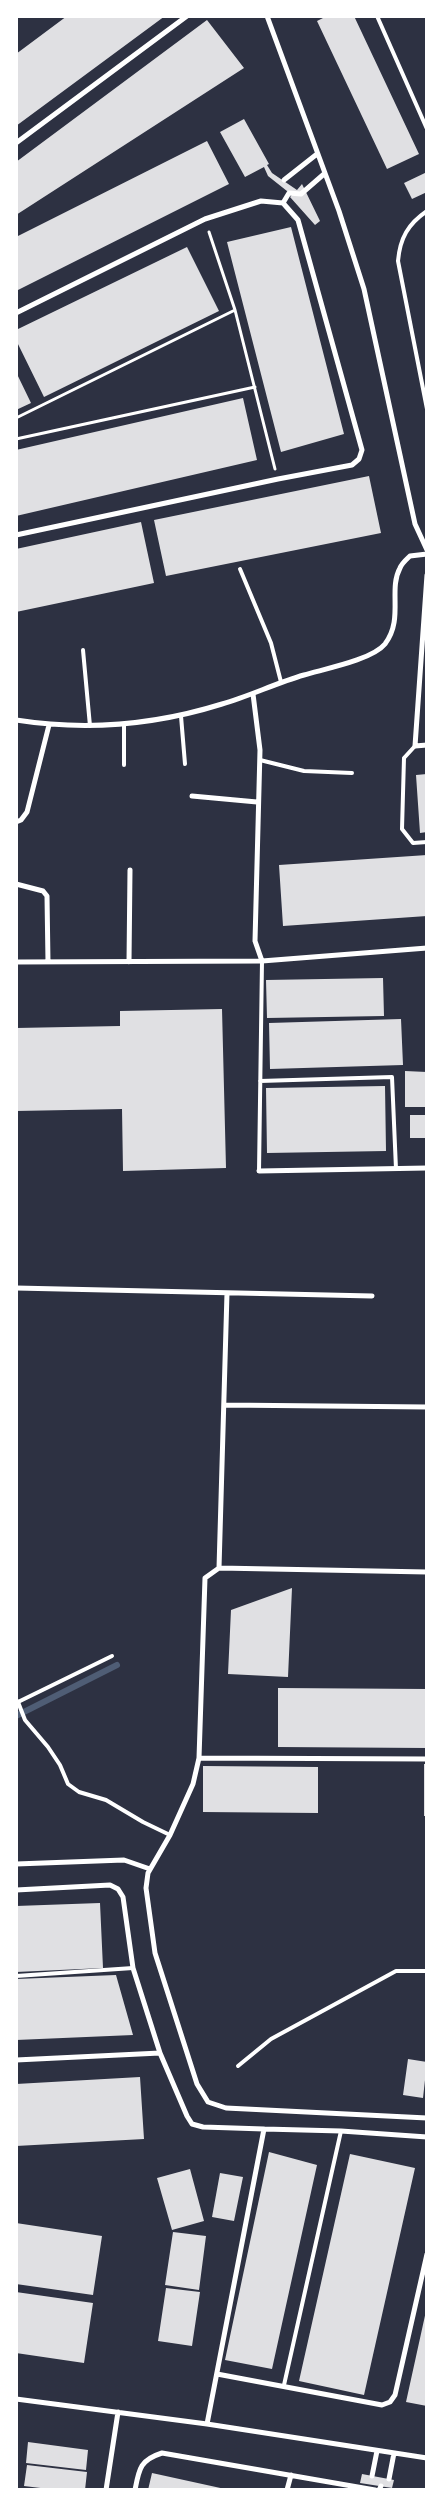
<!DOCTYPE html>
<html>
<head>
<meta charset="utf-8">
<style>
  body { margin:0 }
  #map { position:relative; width:443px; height:2506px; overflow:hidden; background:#2d3142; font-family:"Source Sans 3",sans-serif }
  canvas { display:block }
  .frame { position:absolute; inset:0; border:18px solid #fff; pointer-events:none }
</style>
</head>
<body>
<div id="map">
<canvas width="443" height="2506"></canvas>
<div class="frame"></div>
</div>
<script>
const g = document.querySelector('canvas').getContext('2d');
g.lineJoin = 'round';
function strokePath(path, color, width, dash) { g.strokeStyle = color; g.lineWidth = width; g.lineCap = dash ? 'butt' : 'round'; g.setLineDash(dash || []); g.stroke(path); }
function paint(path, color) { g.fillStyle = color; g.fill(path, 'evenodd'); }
const stream = new Path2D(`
  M 16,1716 L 117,1665`);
const building = new Path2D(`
  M 67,16 L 165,16 L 16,126 L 16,54 Z
  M 327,16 L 354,16 L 419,154 L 387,169 L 317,21 Z
  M 207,20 L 244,68 L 16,215 L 16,162 Z
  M 244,119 L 269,164 L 267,165 L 272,173 L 297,190 L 302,184 L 320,221 L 315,225 L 290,197 L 292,195 L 268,176 L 264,167 L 245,177 L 220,132 Z
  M 207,141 L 229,184 L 16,291 L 16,237 Z
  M 427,172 L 427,192 L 412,199 L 404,183 Z
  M 291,227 L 344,434 L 281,452 L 227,242 Z
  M 187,247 L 219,311 L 44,397 L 16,340 L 16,330 Z
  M 16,372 L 31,403 L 16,410 Z
  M 243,398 L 257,460 L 16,516 L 16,450 Z
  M 369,476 L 381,533 L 166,576 L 154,520 Z
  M 141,522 L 154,583 L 16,612 L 16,549 Z
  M 427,774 L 427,832 L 420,833 L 416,775 Z
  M 427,855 L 427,916 L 283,926 L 279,865 Z
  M 383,978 L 384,1016 L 267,1018 L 266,980 Z
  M 222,1009 L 226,1168 L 123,1171 L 122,1109 L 16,1111 L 16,1028 L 120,1026 L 120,1011 Z
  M 401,1019 L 403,1065 L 270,1069 L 269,1023 Z
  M 405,1071 L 427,1072 L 427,1107 L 405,1107 Z
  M 385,1086 L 386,1151 L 267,1153 L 266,1088 Z
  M 410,1115 L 427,1115 L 427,1138 L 410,1138 Z
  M 292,1588 L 288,1677 L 228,1674 L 231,1610 Z
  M 278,1688 L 427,1689 L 427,1748 L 278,1747 Z
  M 424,1764 L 427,1764 L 427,1816 L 424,1816 Z
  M 203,1766 L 318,1767 L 318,1813 L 203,1812 Z
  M 100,1903 L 103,1968 L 16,1972 L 16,1906 Z
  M 116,1975 L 133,2035 L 16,2040 L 16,1979 Z
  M 408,2059 L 427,2062 L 423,2098 L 403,2095 Z
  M 140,2077 L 144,2139 L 16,2146 L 16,2084 Z
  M 269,2152 L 317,2165 L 272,2369 L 225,2360 Z
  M 350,2154 L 415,2168 L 364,2395 L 299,2381 Z
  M 190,2169 L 204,2221 L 172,2230 L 157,2178 Z
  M 220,2173 L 243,2177 L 234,2221 L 212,2217 Z
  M 16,2223 L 102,2236 L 93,2295 L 16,2284 Z
  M 173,2232 L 206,2236 L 199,2290 L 165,2285 Z
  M 166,2288 L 200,2292 L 192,2346 L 158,2341 Z
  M 16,2292 L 93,2303 L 84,2363 L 16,2353 Z
  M 426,2311 L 427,2311 L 427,2406 L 406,2402 Z
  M 28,2442 L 88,2450 L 86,2470 L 26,2463 Z
  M 27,2465 L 87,2472 L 85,2490 L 57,2490 L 24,2486 Z
  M 152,2473 L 225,2489 L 225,2490 L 148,2490 Z
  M 362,2474 L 394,2480 L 392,2488 L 360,2483 Z`);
const path = new Path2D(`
  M 209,232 L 235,310 L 275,469
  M 16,418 L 235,310
  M 16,439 L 255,387`);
const service = new Path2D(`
  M 377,16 L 427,129
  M 427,211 C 408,224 400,238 398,261 L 427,409
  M 240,569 L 271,643 L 281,682
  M 83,650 L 90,726
  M 181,716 L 185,764
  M 415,746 L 404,758 L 402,829 L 413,843 L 427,842
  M 260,760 L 304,771 L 352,773
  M 124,765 L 124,724
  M 260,1081 L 392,1077 L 396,1169
  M 259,1171 L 262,961
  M 112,1656 L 18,1702 L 25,1720 L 48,1747 L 60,1765 L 68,1784 L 79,1792 L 106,1800 L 143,1822 L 170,1835
  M 16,1976 L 133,1968
  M 238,2066 L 271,2039 L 396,1971 L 427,1971
  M 284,2385 L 341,2131`);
const minor = new Path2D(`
  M 267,16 L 339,211 L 364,289 L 415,524 L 427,550
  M 16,143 L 187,16
  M 284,180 L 317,154
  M 283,203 L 289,193 L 301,194 L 324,174
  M 16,313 L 205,219 L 261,201 L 283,203 L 298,220 L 362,450 L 359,459 L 352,465 L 278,479 L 16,535
  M 427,575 L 415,746 L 427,745
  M 253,694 L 260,750 L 255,941 L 262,961
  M 16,720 C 86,731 155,725 222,704 C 250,696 276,683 304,675 C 324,669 372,660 385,644 C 404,619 388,590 400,568 C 402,563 407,559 410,556 L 427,554
  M 192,796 L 257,802
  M 16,822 L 21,820 L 27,812 L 49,725
  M 16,884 L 43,891 L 47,896 L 48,962
  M 16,962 L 262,961 L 427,948
  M 129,962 L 130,870
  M 259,1171 L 427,1168
  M 16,1288 L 372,1296
  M 224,1405 L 427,1407
  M 219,1568 L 205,1578 L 199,1758 L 193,1784 L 170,1835 L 148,1873 L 146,1888 L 155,1953 L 197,2084 L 208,2102 L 226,2108 L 427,2118
  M 219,1568 L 227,1293
  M 219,1568 L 427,1572
  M 16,1702 L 18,1702
  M 199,1758 L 427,1759
  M 16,1864 L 124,1860 L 150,1869
  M 16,1890 L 110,1885 L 118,1889 L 123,1897 L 133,1968 L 160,2053 L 187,2116 L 192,2124 L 203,2127 L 264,2129 L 207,2424
  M 16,2060 L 160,2053
  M 264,2129 L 341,2131 L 427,2137
  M 217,2374 L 382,2405 L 390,2402 L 395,2395 L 427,2254
  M 16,2399 L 207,2424 L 427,2458
  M 372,2476 L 377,2451
  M 389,2479 L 394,2453
  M 106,2490 L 118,2412
  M 135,2490 C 139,2469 140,2460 162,2453 L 375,2490
  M 287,2490 L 291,2475
  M 379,2490 L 381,2486`);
strokePath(stream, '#4f5d75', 6);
paint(building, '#e0e0e3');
strokePath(path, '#fff', 3);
strokePath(service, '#fff', 4);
strokePath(minor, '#fff', 5);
</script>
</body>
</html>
